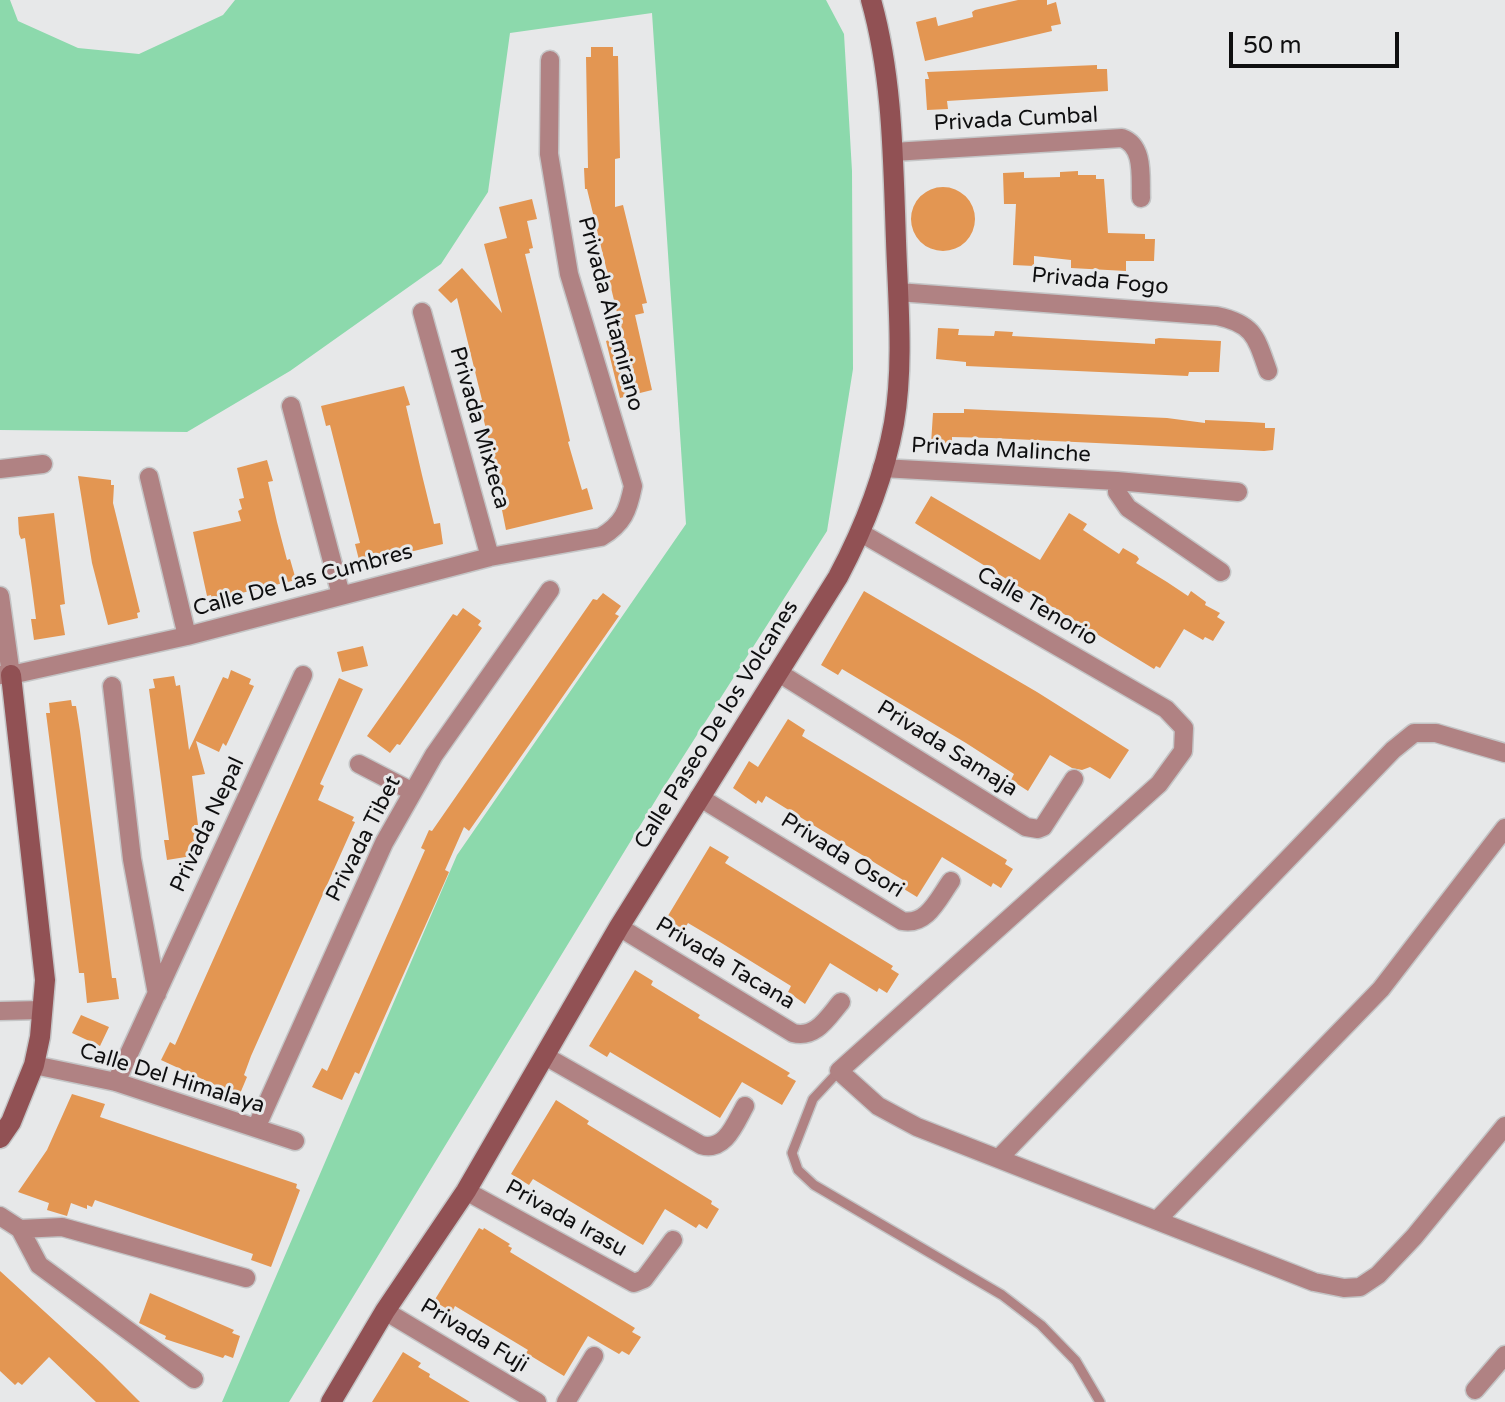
<!DOCTYPE html>
<html>
<head>
<meta charset="utf-8">
<style>
  body { margin:0 }
  #map { position:relative; width:1505px; height:1402px; overflow:hidden; background:#e7e8e9; font-family:"Varela Round",sans-serif }
  canvas { display:block }
  .scale { position:absolute; left:1229px; top:32px; width:170px; height:36px; box-sizing:border-box; border:4px solid #0f0f10; border-top:0; padding-left:10px; font-size:24px; line-height:28px; white-space:nowrap; color:#0f0f10; -webkit-text-stroke:6px #e7e8e9; paint-order:stroke }
</style>
</head>
<body>
<div id="map">
<canvas width="1505" height="1402"></canvas>
<div class="scale">50 m</div>
</div>
<script>
const g = document.querySelector('canvas').getContext('2d');
g.lineJoin = 'round';
function paint(path, color) { g.fillStyle = color; g.fill(path, 'evenodd'); }
function strokePath(path, color, width, dash) { g.strokeStyle = color; g.lineWidth = width; g.lineCap = dash ? 'butt' : 'round'; g.setLineDash(dash || []); g.stroke(path); }
function label(font, color, halo, rows, align = 'center') {
  g.font = font + ' "Varela Round",sans-serif'; g.lineWidth = 6; g.setLineDash([]); g.textBaseline = 'middle'; g.strokeStyle = halo; g.fillStyle = color; for (const [text, x, y, turn = 0] of rows) {
    g.save(); g.translate(x, y); g.rotate((+turn || 0) * Math.PI / 180); g.textAlign = isNaN(turn) ? turn : align; if (halo) g.strokeText(text, 0, 0); g.fillText(text, 0, 0); g.restore();
  }
}
const green = new Path2D(`
  M 0,0 L 10,0 L 18,21 L 78,48 L 139,54 L 223,15 L 235,0 L 826,0 L 844,34 L 852,171 L 853,369 L 827,531 L 660,793 L 289,1402 L 222,1402 L 457,855 L 686,524 L 652,13 L 510,33 L 488,192 L 441,264 L 290,371 L 187,432 L 0,430 Z`);
const building = new Path2D(`
  M 1018,0 L 1047,0 L 1047,5 L 1056,2 L 1061,24 L 1051,26 L 1052,31 L 925,61 L 916,22 L 936,17 L 938,26 L 973,17 L 972,12 L 975,10 Z
  M 591,47 L 613,47 L 613,56 L 618,56 L 620,158 L 615,159 L 615,207 L 623,205 L 647,303 L 642,304 L 644,313 L 635,315 L 652,390 L 620,398 L 606,341 L 609,340 L 608,336 L 622,333 L 587,189 L 585,189 L 584,168 L 588,168 L 586,57 L 591,57 Z
  M 1097,65 L 1097,69 L 1107,69 L 1108,91 L 947,101 L 948,109 L 927,110 L 925,79 L 929,79 L 927,72 Z
  M 1078,171 L 1078,175 L 1096,175 L 1096,179 L 1104,179 L 1108,233 L 1145,234 L 1145,239 L 1155,239 L 1154,261 L 1126,261 L 1126,271 L 1071,268 L 1071,260 L 1034,256 L 1034,266 L 1013,265 L 1016,204 L 1004,204 L 1003,173 L 1024,172 L 1024,178 L 1060,177 L 1060,172 Z
  M911 219a32 32 0 1 1 64 0a32 32 0 1 1-64 0Z
  M 532,199 L 537,219 L 527,221 L 533,248 L 529,249 L 530,253 L 525,254 L 570,441 L 568,442 L 582,490 L 587,488 L 593,509 L 506,530 L 502,510 L 506,509 L 479,401 L 482,400 L 457,298 L 451,303 L 438,290 L 462,268 L 502,313 L 484,244 L 507,238 L 499,207 Z
  M 938,328 L 959,329 L 958,335 L 994,336 L 995,331 L 1013,332 L 1012,336 L 1155,344 L 1155,339 L 1159,338 L 1221,341 L 1219,372 L 1189,372 L 1188,376 L 966,366 L 966,362 L 936,359 Z
  M 404,386 L 410,405 L 406,406 L 422,475 L 434,524 L 440,523 L 443,544 L 360,564 L 355,544 L 360,543 L 330,425 L 326,426 L 321,406 Z
  M 964,409 L 1167,418 L 1205,423 L 1205,420 L 1249,422 L 1265,423 L 1265,428 L 1275,428 L 1273,450 L 1264,451 L 991,438 L 952,437 L 952,445 L 931,444 L 933,413 L 964,413 Z
  M 267,460 L 273,481 L 268,482 L 277,522 L 287,560 L 290,559 L 296,580 L 212,600 L 211,595 L 207,596 L 193,532 L 241,521 L 238,511 L 242,509 L 239,499 L 244,498 L 237,468 Z
  M 78,476 L 111,480 L 111,485 L 114,485 L 113,503 L 140,612 L 137,613 L 138,618 L 108,625 L 92,563 Z
  M 931,496 L 1040,560 L 1069,513 L 1087,524 L 1083,530 L 1119,554 L 1123,548 L 1137,556 L 1139,559 L 1136,563 L 1167,582 L 1188,596 L 1191,591 L 1206,602 L 1205,605 L 1220,613 L 1217,617 L 1225,622 L 1213,641 L 1205,637 L 1203,640 L 1184,629 L 1160,668 L 1156,666 L 1154,669 L 918,525 L 915,523 Z
  M 54,513 L 65,604 L 60,605 L 65,635 L 34,640 L 31,619 L 36,619 L 32,588 L 25,538 L 21,539 L 19,534 L 18,517 Z
  M 864,591 L 1037,692 L 1129,750 L 1110,779 L 1090,767 L 1082,770 L 1072,768 L 1050,755 L 1028,791 L 1011,780 L 1014,774 L 966,743 L 842,669 L 838,675 L 821,665 Z
  M 603,593 L 621,606 L 615,614 L 619,616 L 469,831 L 464,827 L 445,870 L 449,872 L 434,906 L 359,1074 L 355,1072 L 342,1100 L 312,1087 L 322,1068 L 327,1071 L 425,850 L 421,848 L 429,830 L 432,831 L 593,599 L 597,600 Z
  M 463,608 L 481,621 L 478,625 L 482,628 L 400,745 L 397,744 L 390,753 L 367,736 L 453,614 L 457,616 Z
  M 363,646 L 368,666 L 342,672 L 337,652 Z
  M 231,670 L 251,679 L 249,684 L 254,686 L 226,746 L 223,743 L 219,752 L 196,741 L 205,774 L 192,776 L 198,825 L 194,825 L 198,855 L 167,860 L 164,840 L 169,840 L 149,689 L 155,688 L 153,679 L 174,676 L 176,686 L 180,685 L 189,750 L 223,677 L 228,679 Z
  M 339,678 L 363,689 L 320,784 L 324,786 L 318,800 L 354,817 L 352,821 L 355,822 L 251,1056 L 244,1075 L 247,1077 L 239,1096 L 161,1060 L 170,1042 L 175,1045 Z
  M 71,700 L 72,706 L 76,706 L 80,731 L 112,978 L 116,978 L 119,999 L 87,1003 L 84,973 L 79,973 L 46,713 L 50,713 L 49,703 Z
  M 788,719 L 805,730 L 802,736 L 1007,860 L 1005,864 L 1013,869 L 1001,888 L 993,883 L 991,887 L 942,857 L 917,897 L 899,886 L 903,880 L 800,817 L 766,796 L 762,803 L 758,800 L 756,804 L 733,788 L 749,761 L 758,767 Z
  M 710,846 L 729,857 L 725,863 L 893,966 L 891,969 L 899,974 L 887,993 L 879,988 L 877,992 L 830,963 L 805,1004 L 788,992 L 791,986 L 715,939 L 688,923 L 683,931 L 666,919 Z
  M 635,970 L 653,981 L 651,985 L 700,1015 L 698,1018 L 790,1073 L 787,1076 L 796,1081 L 782,1105 L 742,1082 L 720,1118 L 610,1052 L 607,1057 L 589,1046 Z
  M 81,1015 L 109,1027 L 100,1046 L 72,1033 Z
  M 72,1094 L 105,1104 L 100,1117 L 297,1184 L 296,1188 L 300,1190 L 271,1267 L 251,1260 L 253,1254 L 95,1200 L 92,1207 L 87,1205 L 87,1209 L 71,1203 L 67,1216 L 47,1210 L 49,1203 L 18,1192 L 47,1150 Z
  M 556,1100 L 589,1121 L 587,1124 L 712,1201 L 711,1204 L 719,1209 L 707,1229 L 699,1224 L 696,1228 L 665,1209 L 643,1245 L 533,1179 L 529,1185 L 511,1174 Z
  M 479,1228 L 483,1230 L 484,1228 L 510,1244 L 508,1246 L 512,1248 L 510,1252 L 635,1328 L 632,1332 L 641,1337 L 629,1355 L 622,1351 L 619,1354 L 588,1336 L 564,1376 L 526,1353 L 528,1350 L 455,1306 L 452,1312 L 434,1301 Z
  M 0,1271 L 102,1364 L 140,1402 L 96,1402 L 49,1357 L 22,1385 L 18,1382 L 15,1385 L 0,1371 Z
  M 150,1293 L 234,1330 L 232,1333 L 240,1336 L 233,1358 L 225,1355 L 223,1358 L 165,1339 L 166,1336 L 139,1323 Z
  M 403,1352 L 421,1363 L 418,1367 L 430,1374 L 429,1377 L 470,1402 L 372,1402 Z`);
const lane = new Path2D(`
  M 839,1071 L 813,1099 L 792,1153 L 798,1170 L 814,1185 L 1002,1295 L 1041,1325 L 1076,1361 L 1100,1402`);
const street = new Path2D(`
  M 893,152 L 1122,138 C 1145,146 1140,178 1141,198
  M 898,292 L 1217,316 C 1254,324 1256,337 1268,371
  M 422,312 L 490,557
  M 291,406 L 341,595
  M 882,468 L 1117,481 L 1238,492
  M 0,469 L 43,464
  M 149,477 L 187,636
  M 1117,481 L 1117,492 L 1128,508 L 1221,572
  M 861,533 L 1166,709 L 1184,728 L 1183,751 L 1159,784 L 839,1071 L 878,1106 L 917,1127 L 1314,1282 L 1344,1288 L 1360,1287 L 1378,1275 L 1414,1237 L 1505,1126
  M 0,596 L 11,675
  M 779,673 L 1026,827 L 1038,829 L 1043,827 L 1074,779
  M 0,675 L 11,675 L 187,636 L 490,557 L 601,537 C 623,524 628,511 633,486 L 569,274 L 549,154 L 550,60
  M 112,686 L 132,859 L 157,994
  M 359,764 L 413,792
  M 699,797 L 902,921 C 927,926 938,899 951,881
  M 619,927 L 793,1033 C 816,1039 828,1017 841,1002
  M 0,1011 L 41,1010
  M 545,1056 L 701,1145 C 725,1152 735,1124 745,1106
  M 34,1065 L 116,1082 L 295,1141
  M 116,1082 L 303,675
  M 256,1128 L 384,843 L 434,755 L 550,590
  M 1000,1157 L 1393,750 L 1414,733 L 1436,733 L 1505,753
  M 466,1191 L 634,1283 L 644,1279 L 673,1240
  M 0,1216 L 20,1229 L 39,1265 L 194,1379
  M 1157,1220 L 1381,989 L 1505,828
  M 20,1229 L 62,1227 L 246,1278
  M 385,1311 L 537,1402
  M 1475,1390 L 1505,1355
  M 566,1402 L 594,1356`);
const secondary = new Path2D(`
  M 0,1138 L 11,1122 L 34,1065 L 40,1037 L 45,980 L 11,675
  M 331,1402 L 385,1311 L 466,1191 L 619,927 L 838,577 C 864,528 884,478 894,423 C 904,364 898,301 896,241 C 893,160 893,78 871,0`);
const streetNames = [
  ["Privada Cumbal",1016,120,-3],
  ["Privada Fogo",1100,282,5],
  ["Privada Altamirano",610,314,75],
  ["Privada Mixteca",479,428,74],
  ["Privada Malinche",1001,451,3],
  ["Calle De Las Cumbres",303,581,-15],
  ["Calle Tenorio",1037,607,30],
  ["Calle Paseo De los Volcanes",717,725,-58],
  ["Privada Samaja",947,749,32],
  ["Privada Nepal",208,825,-65],
  ["Privada Tibet",364,839,-63],
  ["Privada Osori",842,856,32],
  ["Privada Tacana",725,964,31],
  ["Calle Del Himalaya",172,1079,17],
  ["Privada Irasu",566,1219,29],
  ["Privada Fuji",474,1336,31]
];
paint(green, '#8cd9ac');
paint(building, '#e39652');
strokePath(lane, '#c4c5c6', 12);
strokePath(street, '#c4c5c6', 21);
strokePath(secondary, '#c4c5c6', 23);
strokePath(lane, '#b08283', 9);
strokePath(street, '#b08283', 18);
strokePath(secondary, '#915154', 20);
label('22px', '#0f0f10', '#e7e8e9', streetNames);
</script>
</body>
</html>
